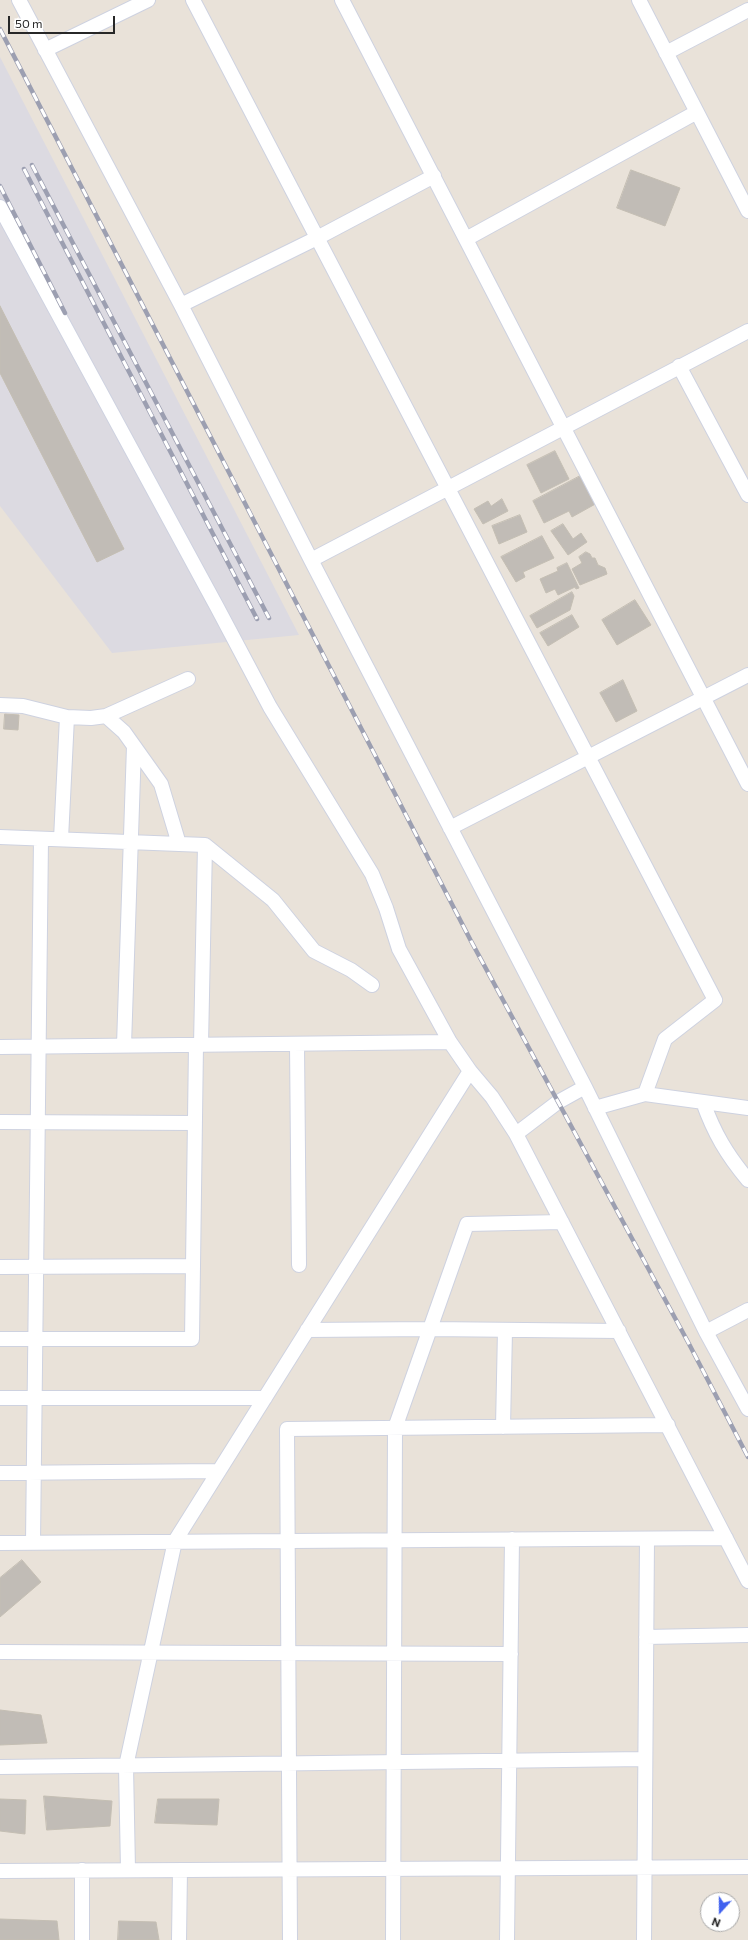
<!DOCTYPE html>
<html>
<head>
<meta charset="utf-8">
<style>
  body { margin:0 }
  #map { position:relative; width:748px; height:1940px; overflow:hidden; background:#e9e2d9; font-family:Commissioner,sans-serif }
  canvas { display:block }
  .north { position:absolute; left:700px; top:1892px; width:40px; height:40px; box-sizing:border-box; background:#fff; border:1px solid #a9a9a9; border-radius:50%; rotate:201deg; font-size:11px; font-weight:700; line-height:16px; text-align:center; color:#272727 }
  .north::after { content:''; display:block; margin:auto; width:14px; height:18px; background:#4061ef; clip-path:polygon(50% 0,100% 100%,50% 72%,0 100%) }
  .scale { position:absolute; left:8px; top:16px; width:107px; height:18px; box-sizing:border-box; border:2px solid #272727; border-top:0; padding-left:5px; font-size:12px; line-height:14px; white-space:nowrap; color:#272727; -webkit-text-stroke:3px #fff; paint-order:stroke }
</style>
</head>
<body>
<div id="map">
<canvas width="748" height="1940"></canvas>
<div class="north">N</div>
<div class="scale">50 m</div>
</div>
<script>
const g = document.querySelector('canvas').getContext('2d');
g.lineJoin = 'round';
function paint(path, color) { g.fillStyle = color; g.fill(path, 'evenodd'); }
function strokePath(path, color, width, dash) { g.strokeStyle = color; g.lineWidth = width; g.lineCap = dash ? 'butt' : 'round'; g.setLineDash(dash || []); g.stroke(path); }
const industrial = new Path2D(`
  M 0,57 L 299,635 L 112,653 L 0,506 Z`);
const building = new Path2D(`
  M 631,170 L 680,188 L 665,226 L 617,208 Z
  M 0,306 L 124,549 L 97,562 L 0,373 Z
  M 555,451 L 569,479 L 541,493 L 527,465 Z
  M 584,474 L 599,502 L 572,517 L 569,511 L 544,523 L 533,501 Z
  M 502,499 L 508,511 L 483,524 L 474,509 L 488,501 L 491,506 Z
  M 520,515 L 527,532 L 499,544 L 492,526 Z
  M 563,524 L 573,539 L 581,533 L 587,542 L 568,555 L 551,531 Z
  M 542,536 L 554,558 L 523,572 L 525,577 L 516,582 L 501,557 Z
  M 586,552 L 590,554 L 592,558 L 595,558 L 598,565 L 605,568 L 607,574 L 580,585 L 572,569 L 582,563 L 579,557 Z
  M 567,563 L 579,588 L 576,589 L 575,587 L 558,595 L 555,589 L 546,593 L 540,579 L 558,571 L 557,568 Z
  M 572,592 L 574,596 L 570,610 L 537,628 L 530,616 Z
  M 635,600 L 651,625 L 617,645 L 602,620 Z
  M 572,615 L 579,627 L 548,646 L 540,633 Z
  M 623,680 L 637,711 L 616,722 L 600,693 Z
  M 5,714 L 19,715 L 18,730 L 4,729 Z
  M 22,1560 L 41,1582 L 0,1617 L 0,1578 Z
  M 0,1710 L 41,1715 L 47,1743 L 0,1745 Z
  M 44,1796 L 112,1801 L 110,1826 L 47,1830 Z
  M 0,1799 L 26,1800 L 25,1834 L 0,1831 Z
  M 158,1799 L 219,1799 L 217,1825 L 155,1823 Z
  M 0,1919 L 57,1921 L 59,1940 L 0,1940 Z
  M 119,1921 L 156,1922 L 159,1940 L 118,1940 Z`);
const minor = new Path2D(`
  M 19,0 L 181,305 L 311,560 L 585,1087 L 706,1332 L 748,1409
  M 193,0 L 715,1000 L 665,1039 L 645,1094
  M 342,0 L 748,784
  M 639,0 L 748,211
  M 45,50 L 148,0
  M 666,53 L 748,10
  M 0,207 L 217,607 L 270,707 L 372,874 L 386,908 L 399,949 L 450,1042 L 470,1071 L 492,1097 L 516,1134 L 748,1581
  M 466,239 L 697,112
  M 181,305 L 317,238 L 434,176
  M 679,366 L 748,495
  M 311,560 L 748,331
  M 0,705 L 23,706 L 67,717 L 91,718 L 106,716 L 188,679
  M 106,716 L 124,732 L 161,784 L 179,844
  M 450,828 L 748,675
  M 0,837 L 205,845 L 273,900 L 314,951 L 351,970 L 372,985
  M 61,839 L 67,717
  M 297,1044 L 299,1265
  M 124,1045 L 134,746
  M 201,1045 L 205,845
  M 0,1047 L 450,1042
  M 703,1102 C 714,1133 727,1155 748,1180
  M 595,1108 L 645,1094 L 748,1108
  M 0,1122 L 195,1123
  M 516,1134 L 558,1102 L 585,1087
  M 0,1267 L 193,1266
  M 307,1330 L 430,1329 L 619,1331
  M 706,1332 L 748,1310
  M 0,1339 L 192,1339 L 196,1045
  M 0,1398 L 265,1398
  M 503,1427 L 505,1330
  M 0,1473 L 219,1471
  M 33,1542 L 41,839
  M 0,1543 L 726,1538
  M 646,1637 L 748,1635
  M 0,1652 L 511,1654
  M 0,1767 L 645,1759
  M 82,1870 L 82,1940
  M 128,1870 L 126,1766 L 175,1541 L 470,1071
  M 0,1871 L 748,1867
  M 179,1940 L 180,1870
  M 290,1940 L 287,1429 L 668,1425
  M 393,1940 L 395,1428 L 467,1224 L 562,1222
  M 507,1940 L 512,1539
  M 644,1940 L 647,1539`);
const rail = new Path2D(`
  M 0,29 L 471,941 L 688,1342 L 748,1457
  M 32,165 L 269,618
  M 24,169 L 257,619
  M 0,186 L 65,313`);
paint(industrial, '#dcdae1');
paint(building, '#c1bcb6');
strokePath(building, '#c4beb3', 1);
strokePath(minor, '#ced2e0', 16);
strokePath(minor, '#fff', 14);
strokePath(rail, '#9c9fb1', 4.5);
strokePath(rail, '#fff', 3, [9]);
</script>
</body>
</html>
